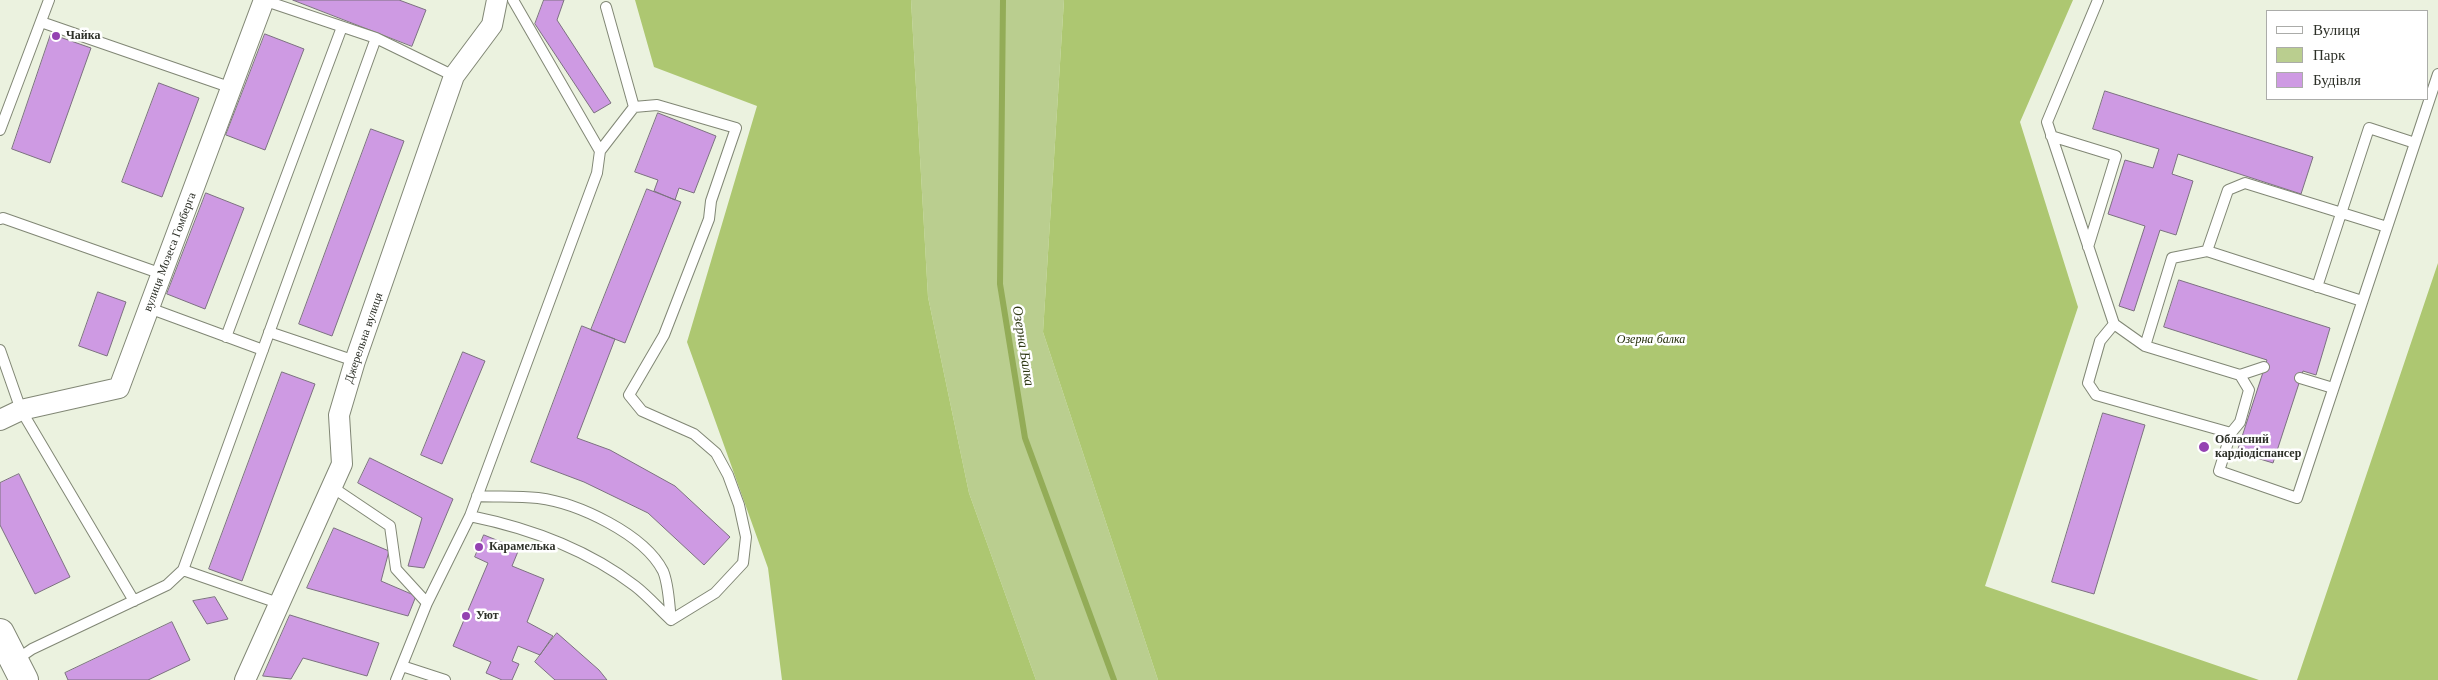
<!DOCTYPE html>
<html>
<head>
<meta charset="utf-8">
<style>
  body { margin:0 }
  #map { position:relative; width:2438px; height:680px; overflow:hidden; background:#ebf2df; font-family:"Libre Baskerville",serif }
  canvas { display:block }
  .legend { position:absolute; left:2266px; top:10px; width:162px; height:90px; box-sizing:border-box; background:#fff; border:1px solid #abaca9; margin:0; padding:6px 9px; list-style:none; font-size:15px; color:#2d3028 }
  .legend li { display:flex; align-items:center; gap:10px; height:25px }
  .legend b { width:25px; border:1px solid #abaca9 }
</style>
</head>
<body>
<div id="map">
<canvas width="2438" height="680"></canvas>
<ul class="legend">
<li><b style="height:6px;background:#fff"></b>Вулиця</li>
<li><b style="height:14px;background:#bace8f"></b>Парк</li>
<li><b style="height:14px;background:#ce9ae3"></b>Будівля</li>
</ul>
</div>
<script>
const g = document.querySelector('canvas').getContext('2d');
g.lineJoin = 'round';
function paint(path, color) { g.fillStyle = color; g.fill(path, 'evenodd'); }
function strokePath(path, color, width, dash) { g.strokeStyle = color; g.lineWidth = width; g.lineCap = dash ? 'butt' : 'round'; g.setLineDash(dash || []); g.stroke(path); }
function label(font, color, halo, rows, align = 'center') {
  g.font = font + ' "Libre Baskerville",serif'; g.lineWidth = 5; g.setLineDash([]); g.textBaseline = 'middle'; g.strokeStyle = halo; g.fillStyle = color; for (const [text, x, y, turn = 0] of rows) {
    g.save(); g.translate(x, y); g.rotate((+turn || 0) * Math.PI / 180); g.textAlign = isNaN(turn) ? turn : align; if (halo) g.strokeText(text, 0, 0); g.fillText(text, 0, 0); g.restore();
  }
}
const green = new Path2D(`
  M 911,0 L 1064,0 L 1043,332 L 1158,680 L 1036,680 L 969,493 L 928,297 Z`);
const forest = new Path2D(`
  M 635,0 L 911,0 L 928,297 L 969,493 L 1036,680 L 782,680 L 768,568 L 687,342 L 757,106 L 654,67 Z
  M 1064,0 L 2073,0 L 2020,122 L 2078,307 L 1985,586 L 2259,680 L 1158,680 L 1043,332 Z
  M 2438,263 L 2438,680 L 2297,680 Z`);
const stream = new Path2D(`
  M 1003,0 L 1000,284 L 1025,438 L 1114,680`);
const building = new Path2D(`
  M 293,0 L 399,0 L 426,10 L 412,46 Z
  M 544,0 L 564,0 L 557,20 L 611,103 L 594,113 L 535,24 Z
  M 51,34 L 91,48 L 50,163 L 12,149 Z
  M 265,34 L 304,49 L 265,150 L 226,135 Z
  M 159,83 L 199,98 L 162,197 L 122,182 Z
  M 2105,91 L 2313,157 L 2301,194 L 2178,154 L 2172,174 L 2193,181 L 2176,235 L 2160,230 L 2134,311 L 2119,306 L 2145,226 L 2108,214 L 2125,160 L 2153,168 L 2159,149 L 2093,129 Z
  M 658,113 L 716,136 L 694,193 L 679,188 L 675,200 L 654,191 L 658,180 L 635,172 Z
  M 371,129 L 404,141 L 332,336 L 299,324 Z
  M 647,189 L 681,202 L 625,343 L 591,330 Z
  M 206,193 L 244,208 L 205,309 L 167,294 Z
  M 2179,280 L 2330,328 L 2316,375 L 2303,371 L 2273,463 L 2237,452 L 2267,360 L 2164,327 Z
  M 98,292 L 126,302 L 107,356 L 79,346 Z
  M 582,326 L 615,339 L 577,438 L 610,450 L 675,486 L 730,537 L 704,565 L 648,513 L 584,482 L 531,462 Z
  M 463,352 L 485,361 L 442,464 L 421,455 Z
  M 282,372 L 315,384 L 242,581 L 209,569 Z
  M 2103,413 L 2145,425 L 2094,594 L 2052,582 Z
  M 370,458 L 453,499 L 424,568 L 408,566 L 422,518 L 358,483 Z
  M 19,474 L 70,577 L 35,594 L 0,525 L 0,483 Z
  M 334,528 L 389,551 L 381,581 L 416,596 L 408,616 L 307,588 Z
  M 484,535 L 519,549 L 512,566 L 544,579 L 527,622 L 553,636 L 540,655 L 518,646 L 512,661 L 519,664 L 512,680 L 502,680 L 486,673 L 491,662 L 453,646 L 488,563 L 475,557 Z
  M 215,597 L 228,619 L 207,624 L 193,601 Z
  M 290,615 L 379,643 L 367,676 L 303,658 L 291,679 L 263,676 Z
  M 172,622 L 190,660 L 148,680 L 68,680 L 65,673 Z
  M 557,633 L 599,670 L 607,680 L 555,680 L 535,662 Z`);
const lane = new Path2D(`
  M 263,0 L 376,38
  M 2098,0 L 2047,122 L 2114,324 L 2100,341 L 2088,383 L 2096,395 L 2231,433 L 2219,471 L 2297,498 L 2438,74
  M 606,7 L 634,107
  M 41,22 L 232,88
  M 0,130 L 49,0
  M 2051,136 L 2116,156 L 2088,247
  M 0,219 L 3,218 L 162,274
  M 2207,251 L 2228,190 L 2245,183 L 2387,227
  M 2317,287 L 2369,128 L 2415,143
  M 149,308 L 263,350
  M 2114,324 L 2145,346 L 2240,375 L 2249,390 L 2240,422 L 2231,433
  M 269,332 L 355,361
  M 226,337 L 342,27
  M 2145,346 L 2172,258 L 2207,251 L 2362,301
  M 0,350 L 21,410 L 134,601
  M 2240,375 L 2264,367
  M 2300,378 L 2333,388
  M 332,487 L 390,526 L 396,569 L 427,603
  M 477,496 C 497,497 518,496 538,498 C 578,503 644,534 663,571 C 669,585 669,605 671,620
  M 470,516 C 529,528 587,549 635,586 C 648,596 659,609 671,620 L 715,593 L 743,563 L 746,537 L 739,505 L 728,475 L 716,453 L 694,434 L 642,411 L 629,395 L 664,335 L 709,219 L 711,201 L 736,128 L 657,105 L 634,107 L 600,151
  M 183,570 L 376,38 L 454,76
  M 16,660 L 32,649 L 167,585 L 183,570 L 281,604
  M 402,666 L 445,680
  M 396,680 L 427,603 L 470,516 L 597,173 L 600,151 L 513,0`);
const street = new Path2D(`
  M 0,420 L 21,410 L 119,388 L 264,0
  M 245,680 L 342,464 L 339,415 L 355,361 L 454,76 L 492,25 L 497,0`);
const secondary = new Path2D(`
  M 0,633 L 24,680`);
const markers = [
  [56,36,5,"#9442b2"],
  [2204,447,6,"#9442b2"],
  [479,547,5,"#9442b2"],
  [466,616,5,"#9442b2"]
];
const poiNames = [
  ["Чайка",66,36],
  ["Обласний",2215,440],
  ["кардіодіспансер",2215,454],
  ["Карамелька",489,547],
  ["Уют",476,616]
];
const streetNames = [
  ["вулиця Мозеса Гомберга",170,252,-69],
  ["Джерельна вулиця",364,338,-71]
];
const parkNames = [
  ["Озерна балка",1651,340]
];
const waterNames = [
  ["Озерна Балка",1023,346,81]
];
paint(green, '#bace8f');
paint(forest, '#adc771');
strokePath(stream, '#93ac57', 6);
paint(building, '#ce9ae3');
strokePath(building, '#7c7180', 1);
strokePath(lane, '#818775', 12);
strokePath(street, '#818775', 22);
strokePath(secondary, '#818775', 30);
strokePath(lane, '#fff', 10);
strokePath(street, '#fff', 20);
strokePath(secondary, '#fff', 28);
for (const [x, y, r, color] of markers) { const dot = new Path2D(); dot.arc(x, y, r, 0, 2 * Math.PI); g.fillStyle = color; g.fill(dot); strokePath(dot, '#fff', 2); }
label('bold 12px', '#2d3028', '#fff', poiNames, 'left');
label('12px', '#2d3028', '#fff', streetNames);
label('italic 12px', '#242e09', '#fff', parkNames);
label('italic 14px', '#2f3915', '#fff', waterNames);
</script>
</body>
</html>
